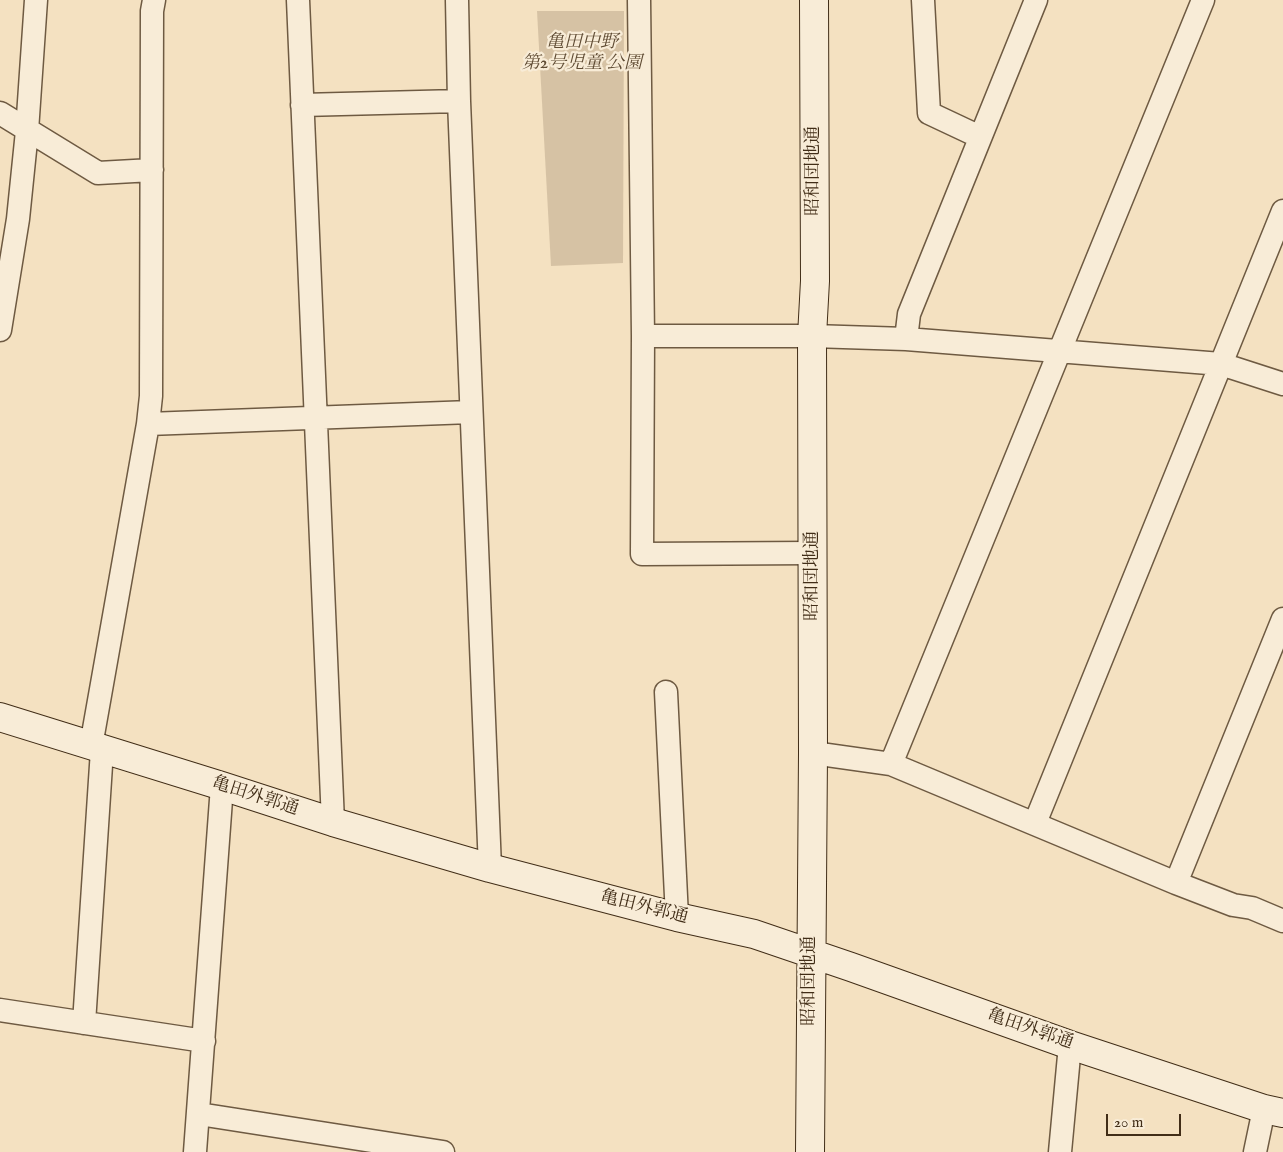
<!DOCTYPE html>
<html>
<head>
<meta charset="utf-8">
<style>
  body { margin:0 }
  #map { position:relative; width:1283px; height:1152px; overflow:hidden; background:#f4e1c1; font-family:"IM FELL English",serif }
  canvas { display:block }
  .scale { position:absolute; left:1106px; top:1114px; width:75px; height:22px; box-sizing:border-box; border:2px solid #412d17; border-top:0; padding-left:6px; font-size:15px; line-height:18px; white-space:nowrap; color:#412d17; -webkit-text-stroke:4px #f8ecd7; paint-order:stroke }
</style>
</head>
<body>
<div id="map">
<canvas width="1283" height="1152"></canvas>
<div class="scale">20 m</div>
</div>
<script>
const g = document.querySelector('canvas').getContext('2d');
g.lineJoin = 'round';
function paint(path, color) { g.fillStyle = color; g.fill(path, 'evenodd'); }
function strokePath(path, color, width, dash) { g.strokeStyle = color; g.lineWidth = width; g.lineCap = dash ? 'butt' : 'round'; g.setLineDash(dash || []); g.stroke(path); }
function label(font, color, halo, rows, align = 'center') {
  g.font = font + ' "IM FELL English","Noto Serif JP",serif'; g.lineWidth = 4.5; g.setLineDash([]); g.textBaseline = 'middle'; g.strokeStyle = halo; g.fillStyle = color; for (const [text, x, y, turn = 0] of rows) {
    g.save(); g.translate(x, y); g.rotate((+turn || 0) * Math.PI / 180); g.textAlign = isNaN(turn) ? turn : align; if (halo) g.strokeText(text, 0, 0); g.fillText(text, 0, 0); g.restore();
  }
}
const green = new Path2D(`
  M 537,11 L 624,11 L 623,263 L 551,266 Z`);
const street = new Path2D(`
  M 298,0 L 333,822
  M 457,0 L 459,101 L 490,868
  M 639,0 L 643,336 L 642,554 L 812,553
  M 923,0 L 929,113 L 980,137
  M 302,105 L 459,101
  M 0,113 L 98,173 L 152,170
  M 0,330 L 18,219 L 27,131 L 36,0
  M 643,336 L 812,336 L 906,339 L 1221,364 L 1283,384
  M 906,339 L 909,314 L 1036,0
  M 148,424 L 471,412
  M 666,692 L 677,917
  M 91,746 L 148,424 L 151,396 L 152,11 L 154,0
  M 813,753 L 891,764 L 1176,883 L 1233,905 L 1252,908 L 1283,921
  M 891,764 L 1203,0
  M 1035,823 L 1283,211
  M 1176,883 L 1283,619
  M 0,1010 L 204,1041
  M 84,1023 L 102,750
  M 199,1114 L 443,1152
  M 195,1152 L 222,786
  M 1060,1152 L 1070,1045
  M 1255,1152 L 1264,1109`);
const secondary = new Path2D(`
  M 0,717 L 222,786 L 333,822 L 490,868 L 677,917 L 754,934 L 851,967 L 1070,1045 L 1264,1109 L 1283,1113
  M 810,1152 L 813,753 L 812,336 L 815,281 L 814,0`);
const parkNames = [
  ["亀田中野",582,43],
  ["第2号児童 公園",582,64]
];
const streetNames = [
  ["昭和団地通",814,171,-90],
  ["昭和団地通",813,576,-90],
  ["亀田外郭通",255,797,18],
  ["亀田外郭通",644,908,14],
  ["昭和団地通",810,981,-90],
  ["亀田外郭通",1030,1030,19]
];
paint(green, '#d6c2a4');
strokePath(street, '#6e5a42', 25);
strokePath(secondary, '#412d17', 30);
strokePath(street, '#f8ecd7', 22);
strokePath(secondary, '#f8ecd7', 28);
label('italic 18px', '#5f4b33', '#f8ecd7', parkNames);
label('18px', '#412d17', '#f8ecd7', streetNames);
</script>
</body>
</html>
